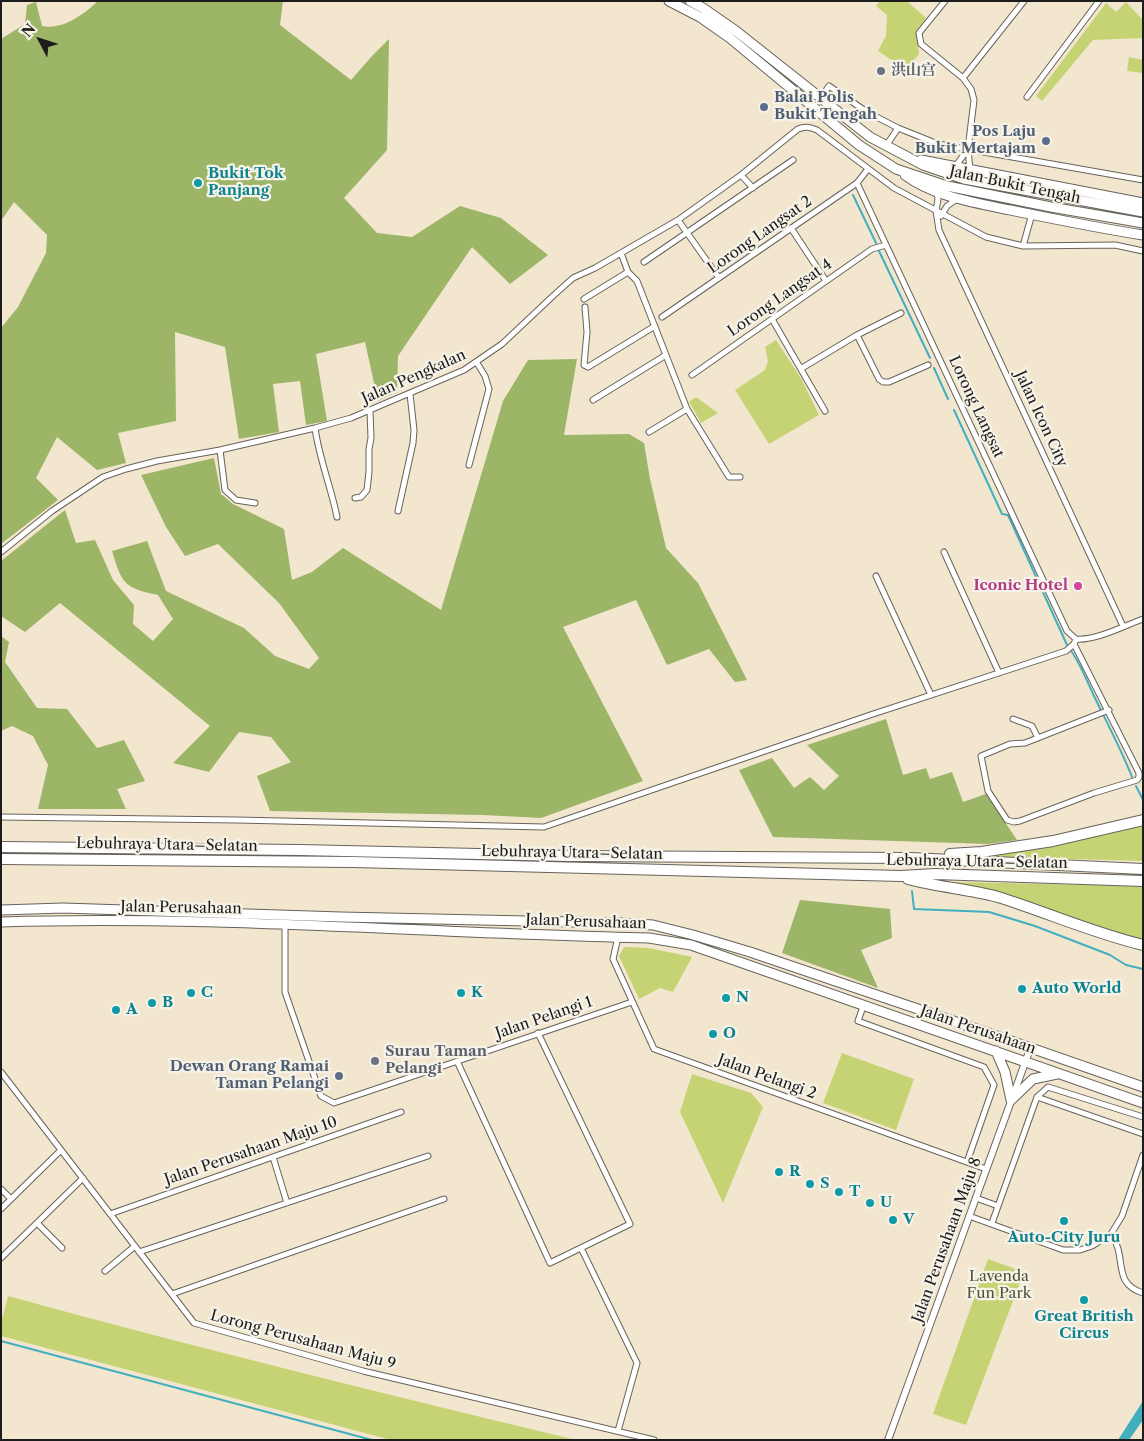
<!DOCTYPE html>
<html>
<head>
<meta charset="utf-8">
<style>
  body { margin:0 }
  #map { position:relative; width:1144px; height:1441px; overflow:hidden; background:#f3e6cf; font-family:"Libre Caslon Text",serif }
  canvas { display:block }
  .frame { position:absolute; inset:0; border:2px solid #1c1c1c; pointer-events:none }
  .north { position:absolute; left:15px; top:15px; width:50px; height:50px; -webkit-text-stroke:4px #f7f3e8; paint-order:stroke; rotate:310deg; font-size:14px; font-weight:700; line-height:20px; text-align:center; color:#1c1c1c }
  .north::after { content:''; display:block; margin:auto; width:18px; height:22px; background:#1c1c1c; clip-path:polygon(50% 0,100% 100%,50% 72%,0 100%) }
</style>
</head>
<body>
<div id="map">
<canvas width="1144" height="1441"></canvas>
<div class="frame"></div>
<div class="north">N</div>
</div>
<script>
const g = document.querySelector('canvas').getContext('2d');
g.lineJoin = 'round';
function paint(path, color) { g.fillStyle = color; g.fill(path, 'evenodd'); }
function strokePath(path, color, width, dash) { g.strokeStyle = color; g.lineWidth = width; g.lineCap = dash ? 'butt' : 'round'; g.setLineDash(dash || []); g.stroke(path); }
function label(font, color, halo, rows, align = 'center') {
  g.font = font + ' "Libre Caslon Text","Noto Serif SC",serif'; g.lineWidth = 4.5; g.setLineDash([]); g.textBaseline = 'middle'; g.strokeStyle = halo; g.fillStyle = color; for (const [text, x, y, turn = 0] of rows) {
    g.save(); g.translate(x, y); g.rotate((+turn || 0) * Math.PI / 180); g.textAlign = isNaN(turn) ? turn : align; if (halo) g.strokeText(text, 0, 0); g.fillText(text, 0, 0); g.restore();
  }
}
const green = new Path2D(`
  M 880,1 L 907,1 L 926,18 L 916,31 L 919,54 L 902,73 L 892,65 L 893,61 L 878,51 L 886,36 L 887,15 L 876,6 Z
  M 1126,2 L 1143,20 L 1143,38 L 1093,40 L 1042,101 L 1036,96 L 1106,3 L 1116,12 Z
  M 1129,57 L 1143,60 L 1143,73 L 1127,71 Z
  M 776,340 L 802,380 L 819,415 L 769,444 L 735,390 L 765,370 L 768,361 L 765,347 Z
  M 696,397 L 718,413 L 701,423 L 689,402 Z
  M 1143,826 L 1143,861 L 963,856 L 1043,847 Z
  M 954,882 L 1143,886 L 1143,942 L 1103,930 L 1007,896 Z
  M 624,947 L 649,948 L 692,957 L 673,992 L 660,988 L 639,999 L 619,956 Z
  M 842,1053 L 914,1079 L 896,1130 L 823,1103 Z
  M 692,1074 L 751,1093 L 763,1107 L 723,1203 L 680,1112 Z
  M 988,1259 L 1024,1272 L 966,1425 L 933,1414 Z
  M 8,1296 C 197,1348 386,1394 576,1440 L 391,1440 L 1,1336 L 1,1316 L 3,1316 Z`);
const forest = new Path2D(`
  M 98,1 L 283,1 L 280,25 L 351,80 L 372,56 L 389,39 L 387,150 L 344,198 L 377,233 L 412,237 L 460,206 L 501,218 L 548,255 L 510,284 L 472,247 L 398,356 L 397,392 L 378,401 L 365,342 L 316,354 L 327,421 L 306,425 L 300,381 L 273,384 L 279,432 L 239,439 L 225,347 L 175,332 L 176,421 L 118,433 L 126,463 L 97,470 L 57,437 L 36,478 L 58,500 L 1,544 L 1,328 L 18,307 L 46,253 L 47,235 L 14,202 L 1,221 L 1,39 L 25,24 L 27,5 L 36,2 L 42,26 C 63,30 83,15 98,1 Z
  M 577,359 L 564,435 L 629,434 L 644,443 L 650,479 L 666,548 L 698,583 L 747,680 L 735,682 L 709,649 L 667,665 L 636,600 L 563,627 L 643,781 L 541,818 L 483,815 L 270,811 L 257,776 L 291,762 L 271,737 L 239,732 L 209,772 L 173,763 L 210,726 L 60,603 L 25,632 L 1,616 L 1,561 L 65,510 L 76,543 L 95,540 L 113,580 L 134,605 L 133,624 L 153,641 L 173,619 L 158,595 C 124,588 122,584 112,551 L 147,541 L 166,591 L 244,628 L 275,656 L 309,669 L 319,658 L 279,603 L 218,544 L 185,556 L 166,527 L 141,475 L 214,458 L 221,494 L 233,504 L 284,529 L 292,580 L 312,572 L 343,548 L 441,610 L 503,401 L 528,360 Z
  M 1,636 L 9,642 L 5,662 L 37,708 L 67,709 L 97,748 L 124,740 L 145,781 L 117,789 L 126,809 L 38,809 L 48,765 L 33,736 L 12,726 L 1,731 Z
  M 886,719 L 903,775 L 926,768 L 930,779 L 952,772 L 963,802 L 986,794 L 1017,840 L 988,844 L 773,837 L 739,770 L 772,758 L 794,788 L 810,777 L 824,790 L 839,776 L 807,745 Z
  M 800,900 L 890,909 L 892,938 L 861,950 L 878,988 L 782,953 Z`);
const water = new Path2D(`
  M 1143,1401 L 1143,1420 L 1129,1440 L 1118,1440 Z`);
const stream = new Path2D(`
  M 853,195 L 876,243
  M 879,251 L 930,358
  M 934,368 L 948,399
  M 954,410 L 1002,514 L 1008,515 L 1067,645 C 1079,660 1086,679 1094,696 C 1107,723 1121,749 1132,777
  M 1136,786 L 1143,800
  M 912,891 L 914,909 L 989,912 L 1035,926 L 1110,955 L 1126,965 L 1143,969
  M 1,1341 L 372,1440`);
const minor = new Path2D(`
  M 945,1 L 919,33 L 921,44 L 963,78 L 971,89 L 974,100 L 968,149 L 970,170
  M 963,78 L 1024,1
  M 1027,97 L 1099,1
  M 821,98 L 829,86 L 867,112 L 898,128 L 938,144 L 1143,180
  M 886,146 L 898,128
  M 955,167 L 968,149
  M 741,175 L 753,188
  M 857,183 L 1067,631 L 1076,639
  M 937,193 L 938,199 L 936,211 L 939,230 L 1123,626
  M 941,216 L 947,206 L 957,199
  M 678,220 L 719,278
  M 791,228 L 826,281
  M 1023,246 L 1032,214
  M 621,253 L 628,272 L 637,281 L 687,409 L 729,477 L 740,477
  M 644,262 L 793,160
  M 584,299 L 628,272
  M 585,307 L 587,332 L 584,365 L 588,367 L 655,326
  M 662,317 L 857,183 L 868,169
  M 772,319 L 825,411
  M 857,335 L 879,379 L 883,382 L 889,382 L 928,365
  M 802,368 L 857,335 L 901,313
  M 692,375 L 872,249 L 886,245
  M 593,400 L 666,355
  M 315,428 C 319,458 331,487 337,517
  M 649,432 L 687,409
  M 220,450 L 225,490 L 236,500 L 255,503
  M 469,465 L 489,389 L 485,376 L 477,363
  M 355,498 L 361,497 L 367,490 L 369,472 L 369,449 L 371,438 L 370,411
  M 398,511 L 413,443 L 414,430 L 410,394
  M 1,552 L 52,511 L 103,477 L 126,469 L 157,461 L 220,450 L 315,428 L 351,418 L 464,370 L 502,344 L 554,295 L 573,278 L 595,268 L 678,220 L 741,175 L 798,129 C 805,126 810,127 817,130 L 894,188 L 986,237 L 1023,246 L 1115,245 L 1143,251
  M 944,552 L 999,673
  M 876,576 L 931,695
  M 1076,639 C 1095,641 1124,626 1143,619
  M 1074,644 L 1139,773 L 1139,777 L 1137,780 L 1094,793 L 1020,821 L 1014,822 L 1007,820 L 988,791 L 981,756 L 1010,744 L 1025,743 L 1109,710
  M 1013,719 L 1032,726 L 1038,738
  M 1,817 L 237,820 L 544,827 L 870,715 L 1066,651 L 1074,644 L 1076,639
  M 285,924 L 285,992 L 321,1096 L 334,1103 L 632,1002
  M 618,937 L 613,959 L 654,1049 L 986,1169
  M 864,1004 L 858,1021 L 984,1067 L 994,1085 L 967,1162
  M 457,1061 L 550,1263 L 630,1224 L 538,1033
  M 1,1072 L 194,1323 L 363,1371 L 654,1440
  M 1037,1097 L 1143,1134
  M 273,1157 L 287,1203
  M 1,1189 L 11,1199
  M 976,1198 L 998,1206
  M 1,1209 L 61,1150
  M 110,1214 L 401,1112
  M 969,1216 L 1063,1250 L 1080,1250 L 1092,1246 L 1111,1234 L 1122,1216 L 1143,1155
  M 37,1223 L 62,1248
  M 992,1223 L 1037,1097 L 1048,1087 L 1143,1117
  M 1111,1234 C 1128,1257 1111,1283 1143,1293
  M 581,1248 L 637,1363 L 618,1431
  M 139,1252 L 428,1156
  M 1,1258 L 83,1178
  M 105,1271 L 135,1246
  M 172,1294 L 444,1199`);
const tertiary = new Path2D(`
  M 888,1440 L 1030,1049`);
const primary = new Path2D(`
  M 1,910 L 63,908 L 341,917 L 620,923 L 653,925 L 693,935 L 750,952 L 962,1024 L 1143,1087
  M 1,922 C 217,915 433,934 649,938 L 691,945 L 1143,1103
  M 996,1051 L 1005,1072 L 1011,1100
  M 1011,1100 L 1033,1079 L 1057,1074`);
const trunk = new Path2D(`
  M 669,1 L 700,17 L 730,38 L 859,145 L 896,169 L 947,186 L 1051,207 L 1143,223
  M 690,1 L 703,8 L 736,31 L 870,137 L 923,165 L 964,179 L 1143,212
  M 921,160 L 1143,203
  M 905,175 C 935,197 974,202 1010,210 C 1054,219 1098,228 1143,235`);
const motorway = new Path2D(`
  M 1,847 L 299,850 L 569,856 L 910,858 L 1143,869
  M 950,854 L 981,852 L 1053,841 L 1143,820
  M 1,859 L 353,862 L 901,876 L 935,874 L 1143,881
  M 908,879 C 937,887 969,889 998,897 C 1046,912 1093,933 1143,945`);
const markers = [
  [881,71,5,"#6b7280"],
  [764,107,5,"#5c6f8a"],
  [1046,141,5,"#5c6f8a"],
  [198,183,5,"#0f9aa8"],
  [1078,586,5,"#d1479c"],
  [1022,989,5,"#0f9aa8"],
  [191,993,5,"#0f9aa8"],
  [461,993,5,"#0f9aa8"],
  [726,998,5,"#0f9aa8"],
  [152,1003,5,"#0f9aa8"],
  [116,1010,5,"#0f9aa8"],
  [713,1034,5,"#0f9aa8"],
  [375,1061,5,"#6b7280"],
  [339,1076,5,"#5c6f8a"],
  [779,1172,5,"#0f9aa8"],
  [810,1184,5,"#0f9aa8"],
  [839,1192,5,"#0f9aa8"],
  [870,1203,5,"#0f9aa8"],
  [893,1220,5,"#0f9aa8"],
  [1064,1221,5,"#0f9aa8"],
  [1084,1300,5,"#0f9aa8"]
];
const worshipNames = [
  ["洪山宫",891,71],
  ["Surau Taman",385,1052],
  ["Pelangi",385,1069]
];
const serviceNames = [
  ["Balai Polis",774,98,"left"],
  ["Bukit Tengah",774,115,"left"],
  ["Pos Laju",1036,132],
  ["Bukit Mertajam",1036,149],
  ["Dewan Orang Ramai",329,1067],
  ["Taman Pelangi",329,1084]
];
const cultureNames = [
  ["Bukit Tok",208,174],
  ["Panjang",208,191],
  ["Auto World",1032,989],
  ["C",201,993],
  ["K",471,993],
  ["N",736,998],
  ["B",162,1003],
  ["A",126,1010],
  ["O",723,1034],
  ["R",789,1172],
  ["S",820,1184],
  ["T",849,1192],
  ["U",880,1203],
  ["V",903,1220],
  ["Auto-City Juru",1064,1238,"center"],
  ["Great British",1084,1317,"center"],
  ["Circus",1084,1334,"center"]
];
const streetNames = [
  ["Jalan Bukit Tengah",1015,185,12],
  ["Lorong Langsat 2",760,235,-35],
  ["Lorong Langsat 4",780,298,-35],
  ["Jalan Pengkalan",414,377,-24],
  ["Lorong Langsat",976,407,65],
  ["Jalan Icon City",1041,419,65],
  ["Lebuhraya Utara–Selatan",167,845,1],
  ["Lebuhraya Utara–Selatan",572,853,1],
  ["Lebuhraya Utara–Selatan",977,862,1],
  ["Jalan Perusahaan",181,908,1],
  ["Jalan Perusahaan",586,922,2],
  ["Jalan Pelangi 1",544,1018,-19],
  ["Jalan Perusahaan",978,1030,19],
  ["Jalan Pelangi 2",767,1077,20],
  ["Jalan Perusahaan Maju 10",251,1151,-19],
  ["Jalan Perusahaan Maju 8",947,1240,-70],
  ["Lorong Perusahaan Maju 9",303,1340,15]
];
const hotelNames = [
  ["Iconic Hotel",1068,586]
];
const parkNames = [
  ["Lavenda",999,1277],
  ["Fun Park",999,1294]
];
paint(green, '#c6d374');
paint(forest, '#9cb566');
paint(water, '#41afbe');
strokePath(stream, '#41afbe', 2);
strokePath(minor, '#67635b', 7);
strokePath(tertiary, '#67635b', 8);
strokePath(primary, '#67635b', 11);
strokePath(trunk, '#67635b', 11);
strokePath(motorway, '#67635b', 12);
strokePath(minor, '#fff', 5);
strokePath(tertiary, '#fff', 6);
strokePath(primary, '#fff', 9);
strokePath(trunk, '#fff', 9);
strokePath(motorway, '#fff', 10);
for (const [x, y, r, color] of markers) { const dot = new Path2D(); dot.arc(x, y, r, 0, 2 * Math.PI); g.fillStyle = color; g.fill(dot); strokePath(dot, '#f7f3e8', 2); }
label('bold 15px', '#5b616d', '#f7f3e8', worshipNames, 'left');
label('bold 15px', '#4e5e75', '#f7f3e8', serviceNames, 'right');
label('bold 15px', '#0d838f', '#f7f3e8', cultureNames, 'left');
label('15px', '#1c1c1c', '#f7f3e8', streetNames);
label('bold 15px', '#b23c85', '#f7f3e8', hotelNames, 'right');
label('15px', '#4f5336', '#f7f3e8', parkNames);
</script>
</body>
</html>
